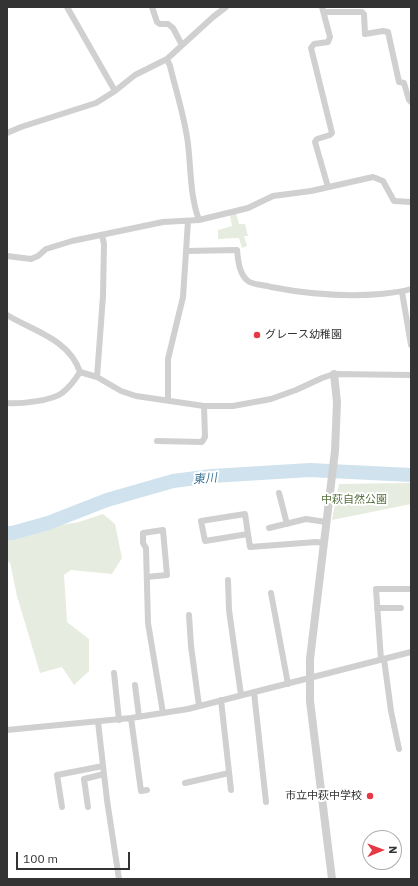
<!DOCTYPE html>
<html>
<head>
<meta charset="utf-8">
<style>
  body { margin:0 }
  #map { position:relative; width:418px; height:886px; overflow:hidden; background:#fff; font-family:"IBM Plex Sans",sans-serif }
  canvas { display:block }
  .frame { position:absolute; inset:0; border:8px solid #333; pointer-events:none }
  .north { position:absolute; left:362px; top:830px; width:40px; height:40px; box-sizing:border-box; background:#fff; border:1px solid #adadad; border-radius:50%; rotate:89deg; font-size:11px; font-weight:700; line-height:16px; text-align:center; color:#333 }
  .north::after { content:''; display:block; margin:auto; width:14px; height:18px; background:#e63946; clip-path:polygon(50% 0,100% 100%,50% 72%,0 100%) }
  .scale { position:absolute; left:16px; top:852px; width:114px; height:18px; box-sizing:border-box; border:2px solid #333; border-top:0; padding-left:5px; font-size:12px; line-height:14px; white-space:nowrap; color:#333; -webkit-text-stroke:3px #fff; paint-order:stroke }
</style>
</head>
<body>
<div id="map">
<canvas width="418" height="886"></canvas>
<div class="frame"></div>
<div class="north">N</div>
<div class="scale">100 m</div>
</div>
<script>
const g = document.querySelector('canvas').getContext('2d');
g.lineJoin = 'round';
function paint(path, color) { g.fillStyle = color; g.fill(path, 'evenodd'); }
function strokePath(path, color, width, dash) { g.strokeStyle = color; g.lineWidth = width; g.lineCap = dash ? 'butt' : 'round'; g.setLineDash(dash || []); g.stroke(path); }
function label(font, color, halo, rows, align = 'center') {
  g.font = font + ' "IBM Plex Sans","Noto Sans JP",sans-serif'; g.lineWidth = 4; g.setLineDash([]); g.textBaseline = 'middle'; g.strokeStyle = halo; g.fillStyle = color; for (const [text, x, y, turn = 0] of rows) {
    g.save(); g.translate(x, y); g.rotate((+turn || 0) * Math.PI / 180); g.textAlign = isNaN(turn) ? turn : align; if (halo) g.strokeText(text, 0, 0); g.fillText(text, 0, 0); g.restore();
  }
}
const green = new Path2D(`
  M 236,213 L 239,224 L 245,224 L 248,236 L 244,236 L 247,246 L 242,248 L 239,238 L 218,239 L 218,230 L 232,226 L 230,215 Z
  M 411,483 L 411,504 L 332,520 L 339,484 Z
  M 103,514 L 115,524 L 122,558 L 112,574 L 71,570 L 64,575 L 67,622 L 89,639 L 89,671 L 74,685 L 62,667 L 40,673 L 17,596 L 10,562 L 7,563 L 7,534 L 79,522 Z`);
const river = new Path2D(`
  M 7,533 L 12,533 L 48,523 L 107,500 L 173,481 L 212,476 L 310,470 L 411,475`);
const minor = new Path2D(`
  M 67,7 L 115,91
  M 152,7 L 157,22 L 160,24 L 168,24 L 173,28 L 182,45
  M 322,7 L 330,37 L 328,42 L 314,44 L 311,48 L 332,133 L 330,135 L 317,139 L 315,142 L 328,187
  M 324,12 L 362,12 L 364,14 L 365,34 L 383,31 L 388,32 L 399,82 L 404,83 L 409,100 L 411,102
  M 167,59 L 170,66 C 176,91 185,118 188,144 C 191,169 190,196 199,220
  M 7,133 L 21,127 L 96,103 L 115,91 L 135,75 L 167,59 L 213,17 L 226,7
  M 186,251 L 237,250 C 238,260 239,274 248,281 C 253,285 265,285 271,287 C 307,294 344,297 381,294 C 391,293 401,292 411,289
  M 7,256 L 31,259 L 38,256 L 46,249 L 72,241 L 163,222 L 199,220 L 248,208 L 273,196 L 311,191 L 373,177 L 383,181 L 394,201 L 411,202
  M 402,292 L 411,345
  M 7,315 C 33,331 69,339 80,372 L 97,377 L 121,391 L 136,396 L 204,406 L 233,406 L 271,399 L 296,390 L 322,378 L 334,374 L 411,375
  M 97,377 L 103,296 L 104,244 L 102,235
  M 168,399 L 168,359 L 183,297 L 188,221
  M 7,403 C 19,404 52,401 62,393 C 70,387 75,380 80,372
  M 157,441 L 202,442 L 205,437 L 204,406
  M 279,493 L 287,524
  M 269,528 L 306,519 L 326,522
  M 248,534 L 245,514 L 201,521 L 205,541 L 248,534 L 250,547 L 316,542 L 324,543
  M 147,577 L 167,575 L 163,530 L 143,533 L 143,543 L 146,548 L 148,623 L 163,713
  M 228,580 L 229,610 L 241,695
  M 271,593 L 288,684
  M 377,608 L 401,608
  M 189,615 L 191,646 L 199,706
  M 384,659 L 391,711 L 399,749
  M 381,660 L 376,589 L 411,589
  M 114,673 L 119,720
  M 135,685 L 139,717
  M 254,692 L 266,802
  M 221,700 L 231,790
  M 131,718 L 141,791 L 147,790
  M 98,722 L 107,800 L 119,879
  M 7,730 L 131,718 L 188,709 L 411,652
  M 185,783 L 229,773
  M 62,807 L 57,775 L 103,766
  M 88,807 L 84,779 L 104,774`);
const tertiary = new Path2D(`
  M 332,879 L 310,701 L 310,659 L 335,451 L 337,402 L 334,374`);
const markers = [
  [257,335,4,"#e63946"],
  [370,796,4,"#e63946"]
];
const poiNames = [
  ["グレース幼稚園",265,335],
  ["市立中萩中学校",362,796,"right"]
];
const parkNames = [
  ["中萩自然公園",354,500]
];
const waterNames = [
  ["東川",205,479,-5]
];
paint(green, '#e6ecdf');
strokePath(river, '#cfe2ee', 14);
strokePath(minor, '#d0d0d0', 6);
strokePath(tertiary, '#d0d0d0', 8);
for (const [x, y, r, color] of markers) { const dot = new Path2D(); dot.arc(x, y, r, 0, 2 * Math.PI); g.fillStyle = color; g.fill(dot); strokePath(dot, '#fff', 1.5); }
label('11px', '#333', '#fff', poiNames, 'left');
label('11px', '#56703f', '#fff', parkNames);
label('italic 12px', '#3f7597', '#fff', waterNames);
</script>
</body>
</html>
